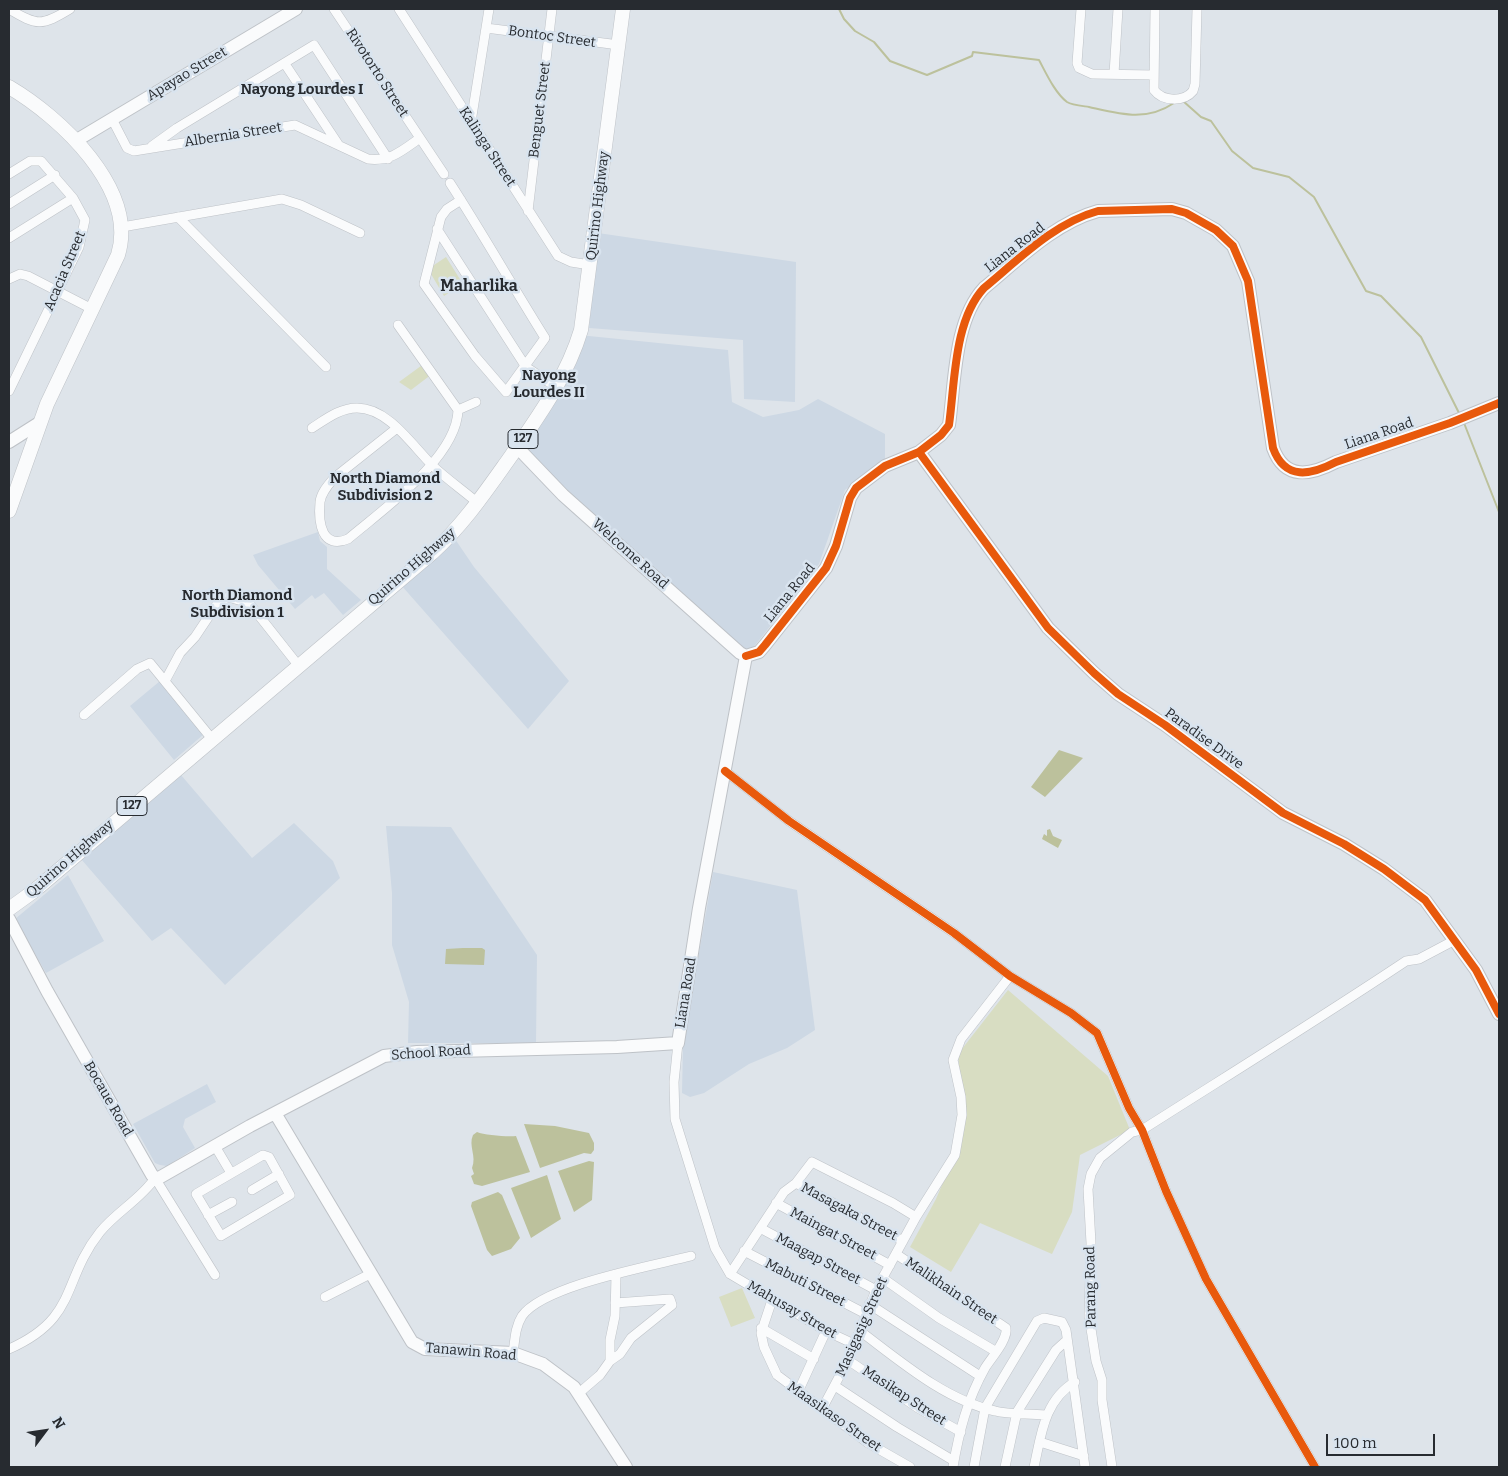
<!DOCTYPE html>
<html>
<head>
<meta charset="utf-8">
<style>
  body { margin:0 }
  #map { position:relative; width:1508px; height:1476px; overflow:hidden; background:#dee4ea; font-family:Bitter,serif }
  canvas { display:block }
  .frame { position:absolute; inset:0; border:10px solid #272b30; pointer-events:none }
  .north { position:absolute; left:20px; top:1406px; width:50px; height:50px; -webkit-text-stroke:4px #d9e4ef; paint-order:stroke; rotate:59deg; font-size:14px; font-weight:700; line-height:20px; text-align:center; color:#272b30 }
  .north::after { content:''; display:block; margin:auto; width:18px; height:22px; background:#272b30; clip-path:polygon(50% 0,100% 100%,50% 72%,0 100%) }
  .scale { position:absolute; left:1326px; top:1434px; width:109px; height:22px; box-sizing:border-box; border:2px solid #272b30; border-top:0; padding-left:6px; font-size:15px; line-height:18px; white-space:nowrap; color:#272b30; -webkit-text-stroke:4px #d9e4ef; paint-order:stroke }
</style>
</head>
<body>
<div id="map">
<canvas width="1508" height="1476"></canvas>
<div class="frame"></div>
<div class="north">N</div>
<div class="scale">100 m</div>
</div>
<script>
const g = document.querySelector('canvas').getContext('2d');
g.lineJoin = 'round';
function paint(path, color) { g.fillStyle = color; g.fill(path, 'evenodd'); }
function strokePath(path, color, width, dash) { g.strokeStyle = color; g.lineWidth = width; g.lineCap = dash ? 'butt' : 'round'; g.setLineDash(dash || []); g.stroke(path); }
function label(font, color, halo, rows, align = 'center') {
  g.font = font + ' Bitter,serif'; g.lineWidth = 5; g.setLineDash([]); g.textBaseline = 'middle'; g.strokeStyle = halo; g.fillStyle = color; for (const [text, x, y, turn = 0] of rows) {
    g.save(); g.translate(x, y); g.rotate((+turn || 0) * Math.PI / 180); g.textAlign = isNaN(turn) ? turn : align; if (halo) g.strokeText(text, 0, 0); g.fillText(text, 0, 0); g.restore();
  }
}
const built = new Path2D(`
  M 598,233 L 796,262 L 795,402 L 744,399 L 743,340 L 589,328 Z
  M 579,335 L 728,350 L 732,402 L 763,417 L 799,410 L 818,399 L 885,434 L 885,460 L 845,490 L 819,564 L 749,653 L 524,451 Z
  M 318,532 L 320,541 L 327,547 L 327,569 L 361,600 L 343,615 L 324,593 L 315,599 L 312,595 L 295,609 L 258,565 L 253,555 Z
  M 455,539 L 474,567 L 569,681 L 528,729 L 401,585 Z
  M 160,681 L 204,734 L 174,760 L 130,706 Z
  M 181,775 L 252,858 L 294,823 L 333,861 L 340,878 L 225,985 L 171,928 L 152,941 L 81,859 Z
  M 386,826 L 451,827 L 537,955 L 536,1043 L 408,1043 L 409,1002 L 392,945 L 392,893 Z
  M 713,872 L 797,890 L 815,1030 L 787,1048 L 749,1064 L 704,1093 L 690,1097 L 682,1093 L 683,1046 Z
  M 68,875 L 104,941 L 46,973 L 15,919 Z
  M 207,1084 L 216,1102 L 185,1119 L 183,1127 L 195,1148 L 167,1166 L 160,1165 L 155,1163 L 133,1124 Z`);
const green = new Path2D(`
  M 446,257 L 463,284 L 444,296 L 428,269 Z
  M 425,363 L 432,374 L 411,390 L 399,382 Z
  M 1008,990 L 1108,1076 L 1130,1130 L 1080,1155 L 1072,1212 L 1052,1254 L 980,1223 L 951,1272 L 910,1247 L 936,1199 L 953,1159 L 964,1125 L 958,1054 Z
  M 742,1288 L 755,1318 L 731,1327 L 719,1297 Z`);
const water = new Path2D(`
  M 1059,750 L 1083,758 L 1045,797 L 1031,787 Z
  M 1050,829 L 1053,836 L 1062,840 L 1058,848 L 1042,839 L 1044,834 L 1047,836 L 1047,830 Z
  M 463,948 L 482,948 L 485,950 L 484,965 L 445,964 L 446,949 Z
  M 524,1124 L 555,1126 L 589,1133 L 594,1143 L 594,1150 L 591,1154 L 584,1153 L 540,1168 Z
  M 477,1132 C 484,1135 507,1137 516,1136 L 530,1172 L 482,1186 L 474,1184 L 471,1176 L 474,1174 L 472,1168 C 477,1156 468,1146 473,1135 Z
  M 589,1161 L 594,1162 L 592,1200 L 574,1212 L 558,1171 Z
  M 547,1175 L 561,1219 L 531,1238 L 511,1188 Z
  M 498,1192 L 502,1195 L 520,1238 L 511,1249 L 492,1256 L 487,1250 L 471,1206 L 472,1202 Z`);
const stream = new Path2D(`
  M 839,9 L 844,19 L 855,31 L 874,42 L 890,61 L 927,75 L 972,56 L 973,52 L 1039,60 C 1046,73 1055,93 1067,102 C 1072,105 1083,106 1089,107 C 1120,114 1146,122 1174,103
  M 1183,101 L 1201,117 L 1211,121 L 1232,151 L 1253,168 L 1289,177 L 1314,197 L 1366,291 L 1381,296 L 1421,337 L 1460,415
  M 1464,423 L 1499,512`);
const street = new Path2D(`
  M 9,9 C 37,26 42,26 70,9
  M 334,9 L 444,174
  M 399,9 L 558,256 L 571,262 L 590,265
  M 1081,9 L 1077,63 L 1079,68 L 1092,74 L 1154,75
  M 1155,9 L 1154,90 C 1163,102 1184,102 1193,91 L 1195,84 L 1197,9
  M 486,28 L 619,45
  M 285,64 L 338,144
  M 1114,74 L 1118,9
  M 112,119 L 127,148 L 134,151 L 295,125 L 368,159 C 390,162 403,150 420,138
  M 471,122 L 489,9
  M 152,146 L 177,128 L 314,45 L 388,159
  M 9,174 L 30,161 L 41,161 L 73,198 L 85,220 L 79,247 L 9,391
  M 450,183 C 483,234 513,287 545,338 L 506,392 L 475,356 L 424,284 L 441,217 L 447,209 L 461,200
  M 9,204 L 55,175
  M 528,211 L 552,9
  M 178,217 L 326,367
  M 122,227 L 282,199 L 301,205 L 360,233
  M 437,229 L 526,367 L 556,387
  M 9,238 L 73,198
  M 9,279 L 20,274 L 28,276 L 92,309
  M 458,410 L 476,402
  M 312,428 C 326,419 340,408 357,408 C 389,408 413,447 434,467 C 448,480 464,491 479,504
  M 397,428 L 334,478 C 328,485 321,493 320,502 C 318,523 322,550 348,539 C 382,510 457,458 458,410 L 398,325
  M 165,681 L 180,653 L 195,637 L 217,604 L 228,597 L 249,603 L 298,665
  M 84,715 L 137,669 L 150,663 L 212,739
  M 725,771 L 789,821 L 954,933 L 1010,976 L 1071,1013 L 1097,1033 L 1129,1108 L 1142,1130 L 1166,1191 L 1206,1279 L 1315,1467
  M 678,1043 L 674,1082 L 675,1119 L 715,1248 L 730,1274
  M 215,1146 L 231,1173
  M 263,1155 L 269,1157 L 290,1195 L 221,1236 L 196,1194 Z
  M 796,1183 L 903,1241
  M 252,1190 L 279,1174
  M 776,1203 L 890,1265
  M 208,1215 L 232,1202
  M 760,1228 L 876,1290
  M 744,1251 L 866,1314
  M 896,1254 L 1006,1328 C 1008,1340 991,1358 985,1368 C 967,1400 959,1432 953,1467
  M 730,1274 L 784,1192 L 796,1183 L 812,1162 L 893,1203 L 916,1217
  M 730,1274 L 826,1331 L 854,1344
  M 884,1279 L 939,1318 L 995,1351
  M 325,1297 L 370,1274
  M 772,1300 L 761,1333 L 764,1347 L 777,1375 L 868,1443 L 910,1467
  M 869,1304 L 980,1376
  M 761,1328 L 814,1359
  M 860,1331 C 900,1361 945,1400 995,1411 C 1011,1415 1029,1413 1045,1415
  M 9,1349 C 79,1318 61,1281 100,1232 C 116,1212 141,1199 155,1178 L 215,1275
  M 513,1353 C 515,1340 515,1327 522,1316 C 544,1285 652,1266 691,1256
  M 848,1360 L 918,1408 L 961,1432
  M 610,1361 L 610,1340 L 615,1316 L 616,1275
  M 835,1386 L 897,1427 L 954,1461
  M 798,1392 L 826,1331
  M 579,1393 L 600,1375 L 610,1361 L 620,1354 L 631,1338 L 672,1305 L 670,1299 L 615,1303
  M 822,1409 L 848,1360 L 876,1290 L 916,1217 L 955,1155 L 962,1115 L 961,1097 L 953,1060 L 961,1039 L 1010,976
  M 1040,1442 L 1084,1456
  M 974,1467 L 985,1408 L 1037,1321 L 1044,1318 L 1062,1322 L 1066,1330 L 1085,1467
  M 1005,1467 L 1017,1412 L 1056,1350 L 1067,1340
  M 1034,1467 C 1041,1436 1044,1400 1075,1382
  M 1112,1467 L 1102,1400 L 1102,1380 L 1096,1361 L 1089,1316 L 1091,1243 L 1088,1189 L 1091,1174 L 1100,1158 L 1132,1132 L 1142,1130 C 1230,1074 1319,1019 1406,961 L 1419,959 L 1453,941`);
const secondary = new Path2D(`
  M 77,140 L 296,9
  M 9,442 L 39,423
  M 517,447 L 563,495 L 740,653 L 746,656
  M 919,452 L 1048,628 L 1094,673 L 1118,694 L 1165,725 L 1283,813 L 1344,844 L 1384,869 L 1425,900 L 1476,970 L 1499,1014
  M 746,656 L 759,652 L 765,645 L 826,568 L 836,546 L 850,498 L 856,488 L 885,466 L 919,452 L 941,435 L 949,425 C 955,382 954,320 984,288 C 1018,260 1054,223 1098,211 L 1172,209 L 1186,213 L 1216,230 L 1233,246 L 1248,281 L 1273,448 C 1285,481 1311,475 1336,462 L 1450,423 L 1499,403
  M 9,919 L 47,991 L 152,1175 L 157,1179 L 250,1126 L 384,1056 L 417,1052 L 617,1047 L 678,1043 L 699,908 L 746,656
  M 275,1113 L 412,1342 L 425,1349 L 513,1353 L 543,1364 L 574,1387 L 626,1467`);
const primary = new Path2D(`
  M 9,87 C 60,117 138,189 118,255 L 47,404 L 9,511
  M 9,909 L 34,891 L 432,553 C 464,524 486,491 511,456 C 538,417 567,377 581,330 L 623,9`);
const cycleway = new Path2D(`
  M 919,452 L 1048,628 L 1094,673 L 1118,694 L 1165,725 L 1283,813 L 1344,844 L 1384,869 L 1425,900 L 1476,970 L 1499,1014
  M 746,656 L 759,652 L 765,645 L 826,568 L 836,546 L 850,498 L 856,488 L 885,466 L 919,452 L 941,435 L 949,425 C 955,382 954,320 984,288 C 1018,260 1054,223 1098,211 L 1172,209 L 1186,213 L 1216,230 L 1233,246 L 1248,281 L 1273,448 C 1285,481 1311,475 1336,462 L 1450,423 L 1499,403
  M 725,771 L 789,821 L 954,933 L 1010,976 L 1071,1013 L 1097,1033 L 1129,1108 L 1142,1130 L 1166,1191 L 1206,1279 L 1315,1467`);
const shields = [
  [523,439,30],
  [132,806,30]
];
const shieldNames = [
  ["127",523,439],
  ["127",132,806]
];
const streetNames = [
  ["Bontoc Street",552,37,8],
  ["Rivotorto Street",377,73,57],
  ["Apayao Street",187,74,-31],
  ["Benguet Street",540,110,-83],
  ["Albernia Street",233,135,-9],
  ["Kalinga Street",487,147,57],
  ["Quirino Highway",598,206,-83],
  ["Liana Road",1015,248,-38],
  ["Acacia Street",65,271,-67],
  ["Liana Road",1379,434,-19],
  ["Welcome Road",630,554,42],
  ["Quirino Highway",412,567,-41],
  ["Liana Road",790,593,-51],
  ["Paradise Drive",1204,739,36],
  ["Quirino Highway",70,859,-41],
  ["Liana Road",686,993,-81],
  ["School Road",431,1053,-4],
  ["Bocaue Road",108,1099,60],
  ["Masagaka Street",849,1212,28],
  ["Maingat Street",833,1234,28],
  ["Maagap Street",818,1259,28],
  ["Mabuti Street",805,1283,27],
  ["Parang Road",1091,1287,-91],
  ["Malikhain Street",951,1291,34],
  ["Mahusay Street",792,1310,30],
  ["Masigasig Street",862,1327,-66],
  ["Tanawin Road",471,1352,5],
  ["Masikap Street",904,1396,33],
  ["Maasikaso Street",834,1417,35]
];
const neighbourhoodNames = [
  ["Nayong Lourdes I",302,90],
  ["Nayong",549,376],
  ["Lourdes II",549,393],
  ["North Diamond",385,479],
  ["Subdivision 2",385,496],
  ["North Diamond",237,596],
  ["Subdivision 1",237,613]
];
const quarterNames = [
  ["Maharlika",479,287]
];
paint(built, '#cdd8e4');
paint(green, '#d8ddc2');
paint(water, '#bcc19c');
strokePath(stream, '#bcc19c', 2);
strokePath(street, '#bec2c7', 10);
strokePath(secondary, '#bec2c7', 14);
strokePath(primary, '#bec2c7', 15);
strokePath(street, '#fafbfc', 9);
strokePath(secondary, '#fafbfc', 12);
strokePath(primary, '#fafbfc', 14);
strokePath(cycleway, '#e8590c', 8);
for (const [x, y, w] of shields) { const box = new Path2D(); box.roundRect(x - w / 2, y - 9.5, w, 19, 4); g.fillStyle = '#d9e4ef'; g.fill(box); strokePath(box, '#272b30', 1); }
label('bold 12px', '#272b30', null, shieldNames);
label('14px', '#272b30', '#d9e4ef', streetNames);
label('bold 15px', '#272b30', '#d9e4ef', neighbourhoodNames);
label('bold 16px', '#272b30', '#d9e4ef', quarterNames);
</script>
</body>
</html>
